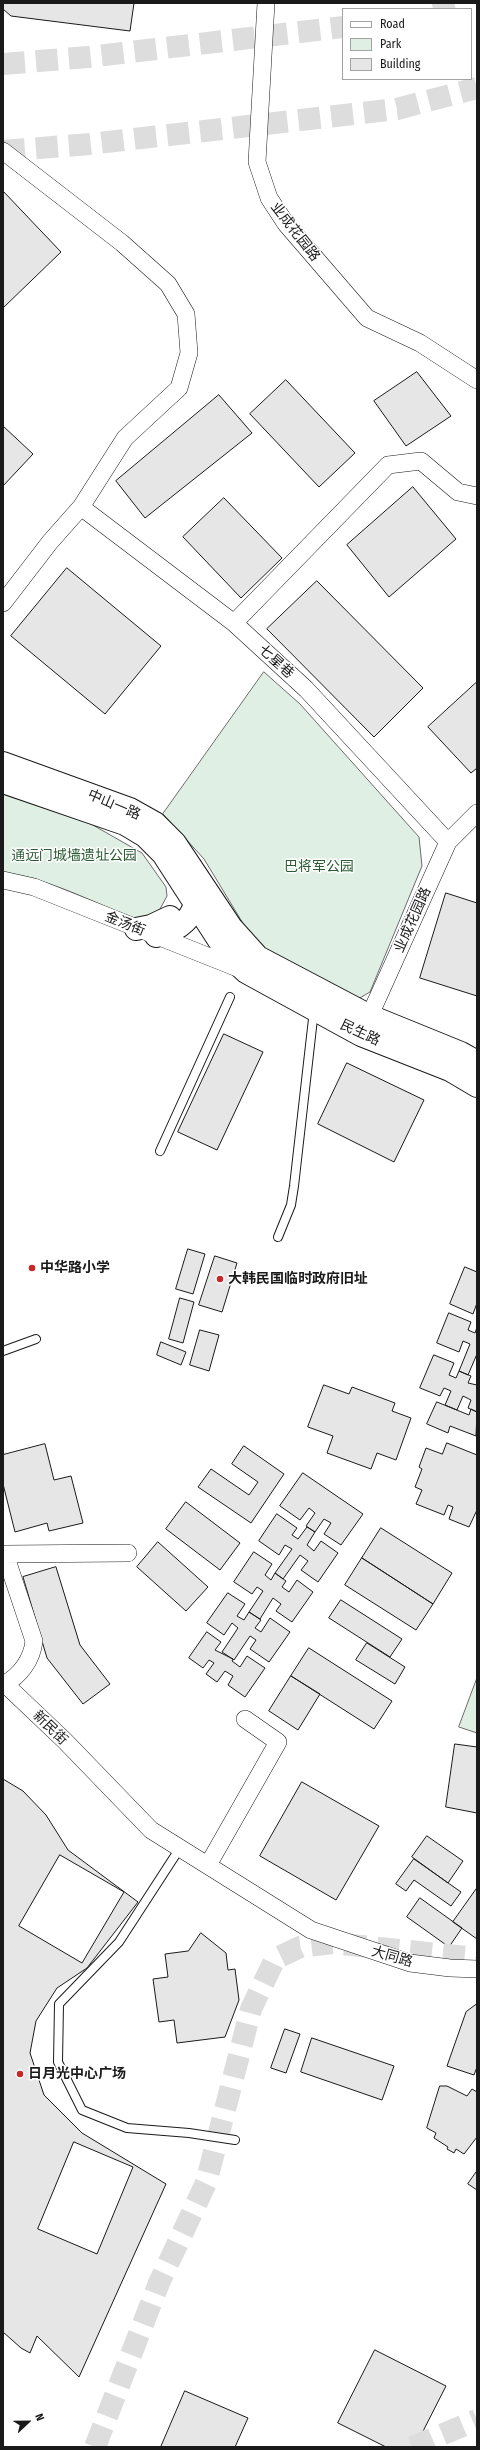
<!DOCTYPE html>
<html>
<head>
<meta charset="utf-8">
<style>
  body { margin:0 }
  #map { position:relative; width:480px; height:2450px; overflow:hidden; background:#fff; font-family:"Fira Sans Condensed",sans-serif }
  canvas { display:block }
  .frame { position:absolute; inset:0; border:4px solid #1a1a1a; pointer-events:none }
  .legend { position:absolute; left:342px; top:8px; width:130px; height:72px; box-sizing:border-box; background:#fff; border:1px solid #a3a3a3; margin:0; padding:5px 7px; list-style:none; font-size:12px; color:#1a1a1a }
  .legend li { display:flex; align-items:center; gap:8px; height:20px }
  .legend b { width:20px; border:1px solid #a3a3a3 }
  .north { position:absolute; left:8px; top:2402px; width:40px; height:40px; -webkit-text-stroke:3px #fff; paint-order:stroke; rotate:68deg; font-size:11px; font-weight:700; line-height:16px; text-align:center; color:#1a1a1a }
  .north::after { content:''; display:block; margin:auto; width:14px; height:18px; background:#1a1a1a; clip-path:polygon(50% 0,100% 100%,50% 72%,0 100%) }
</style>
</head>
<body>
<div id="map">
<canvas width="480" height="2450"></canvas>
<div class="frame"></div>
<ul class="legend">
<li><b style="height:5px;background:#fff"></b>Road</li>
<li><b style="height:11px;background:#e0efe3"></b>Park</li>
<li><b style="height:11px;background:#e6e6e6"></b>Building</li>
</ul>
<div class="north">N</div>
</div>
<script>
const g = document.querySelector('canvas').getContext('2d');
g.lineJoin = 'round';
function paint(path, color) { g.fillStyle = color; g.fill(path, 'evenodd'); }
function strokePath(path, color, width, dash) { g.strokeStyle = color; g.lineWidth = width; g.lineCap = dash ? 'butt' : 'round'; g.setLineDash(dash || []); g.stroke(path); }
function label(font, color, halo, rows, align = 'center') {
  g.font = font + ' "Fira Sans Condensed","Noto Sans SC",sans-serif'; g.lineWidth = 3; g.setLineDash([]); g.textBaseline = 'middle'; g.strokeStyle = halo; g.fillStyle = color; for (const [text, x, y, turn = 0] of rows) {
    g.save(); g.translate(x, y); g.rotate((+turn || 0) * Math.PI / 180); g.textAlign = isNaN(turn) ? turn : align; if (halo) g.strokeText(text, 0, 0); g.fillText(text, 0, 0); g.restore();
  }
}
const green = new Path2D(`
  M 264,672 L 300,704 L 419,837 L 422,866 L 370,992 L 358,999 L 270,956 L 247,930 L 204,859 L 163,814 Z
  M 3,791 L 91,824 L 142,853 L 166,887 L 167,896 L 160,909 L 150,917 L 137,920 C 100,905 41,875 3,873 Z
  M 477,1678 L 477,1733 L 459,1727 Z`);
const building = new Path2D(`
  M 3,3 L 134,3 L 130,31 L 11,16 L 3,9 Z
  M 3,191 L 61,252 L 3,308 Z
  M 417,372 L 451,416 L 406,446 L 374,401 Z
  M 286,380 L 355,453 L 319,487 L 250,414 Z
  M 219,395 L 252,433 L 145,518 L 116,481 Z
  M 3,426 L 33,454 L 3,486 Z
  M 413,487 L 456,539 L 389,597 L 347,545 Z
  M 224,498 L 282,558 L 241,598 L 183,537 Z
  M 67,568 L 161,646 L 105,714 L 11,636 Z
  M 317,581 L 423,688 L 374,737 L 267,629 Z
  M 477,682 L 477,768 L 471,773 L 428,727 Z
  M 446,893 L 477,903 L 477,996 L 420,978 Z
  M 224,1034 L 263,1052 L 217,1150 L 178,1132 Z
  M 347,1063 L 424,1100 L 394,1162 L 318,1124 Z
  M 188,1249 L 205,1254 L 193,1294 L 176,1289 Z
  M 215,1256 L 237,1263 L 222,1312 L 199,1305 Z
  M 465,1267 L 477,1272 L 477,1303 L 473,1314 L 450,1304 Z
  M 180,1298 L 194,1302 L 183,1343 L 169,1339 Z
  M 449,1313 L 471,1322 L 468,1330 L 475,1333 L 477,1327 L 477,1354 L 468,1375 L 459,1371 L 470,1344 L 463,1341 L 459,1352 L 437,1343 Z
  M 200,1330 L 219,1335 L 209,1371 L 190,1365 Z
  M 161,1342 L 186,1352 L 181,1365 L 157,1355 Z
  M 434,1355 L 454,1363 L 449,1375 L 456,1378 L 459,1371 L 471,1376 L 468,1383 L 477,1385 L 477,1412 L 468,1408 L 471,1400 L 463,1396 L 457,1410 L 445,1405 L 451,1391 L 444,1388 L 440,1396 L 420,1388 Z
  M 324,1385 L 349,1394 L 352,1387 L 395,1403 L 392,1411 L 411,1418 L 396,1460 L 377,1453 L 371,1469 L 327,1453 L 333,1436 L 308,1427 Z
  M 437,1402 L 469,1415 L 471,1409 L 477,1412 L 476,1436 L 450,1426 L 448,1433 L 427,1424 Z
  M 447,1443 L 477,1455 L 477,1510 L 469,1527 L 449,1519 L 453,1507 L 448,1505 L 444,1515 L 416,1504 L 422,1490 L 415,1487 L 422,1469 L 419,1467 L 426,1448 L 442,1454 Z
  M 45,1444 L 54,1480 L 71,1476 L 83,1523 L 49,1531 L 47,1523 L 15,1532 L 3,1484 L 3,1455 Z
  M 244,1446 L 284,1474 L 251,1523 L 198,1487 L 211,1469 L 249,1495 L 258,1482 L 232,1464 Z
  M 303,1473 L 363,1514 L 341,1545 L 324,1534 L 331,1523 L 324,1519 L 315,1532 L 306,1526 L 315,1513 L 309,1508 L 300,1520 L 280,1506 Z
  M 186,1502 L 240,1543 L 220,1570 L 166,1529 Z
  M 277,1514 L 297,1528 L 292,1535 L 298,1539 L 307,1527 L 315,1532 L 307,1545 L 314,1551 L 321,1541 L 338,1553 L 318,1582 L 301,1570 L 308,1561 L 300,1555 L 283,1579 L 275,1573 L 292,1549 L 285,1545 L 279,1555 L 259,1541 Z
  M 381,1528 L 452,1573 L 433,1604 L 362,1558 Z
  M 158,1542 L 208,1587 L 186,1611 L 137,1567 Z
  M 254,1552 L 272,1564 L 265,1575 L 271,1580 L 275,1573 L 286,1581 L 282,1587 L 289,1592 L 297,1580 L 313,1592 L 292,1622 L 276,1611 L 281,1604 L 273,1598 L 260,1619 L 249,1612 L 263,1591 L 257,1587 L 252,1594 L 234,1582 Z
  M 362,1558 L 433,1604 L 416,1630 L 345,1585 Z
  M 56,1567 L 80,1645 L 110,1684 L 83,1704 L 47,1658 L 23,1577 Z
  M 228,1593 L 245,1604 L 237,1616 L 244,1620 L 249,1612 L 261,1620 L 255,1628 L 261,1632 L 270,1618 L 290,1632 L 269,1662 L 250,1649 L 256,1640 L 250,1636 L 234,1660 L 222,1652 L 238,1628 L 232,1623 L 224,1635 L 207,1623 Z
  M 341,1600 L 402,1639 L 390,1657 L 329,1618 Z
  M 207,1632 L 221,1642 L 215,1650 L 233,1659 L 232,1661 L 240,1667 L 247,1656 L 265,1668 L 245,1697 L 228,1685 L 233,1676 L 225,1671 L 217,1682 L 206,1674 L 214,1663 L 209,1660 L 203,1668 L 189,1658 Z
  M 367,1643 L 405,1667 L 395,1684 L 356,1660 Z
  M 309,1648 L 392,1701 L 374,1729 L 291,1676 Z
  M 291,1676 L 320,1694 L 298,1730 L 269,1711 Z
  M 455,1744 L 477,1747 L 477,1813 L 446,1807 Z
  M 3,1779 L 23,1791 L 46,1815 L 68,1850 L 138,1902 L 87,1968 L 57,1988 L 36,2021 L 30,2053 L 44,2095 L 82,2133 L 166,2184 L 79,2377 L 37,2336 L 30,2353 L 21,2348 L 3,2332 Z
  M 302,1782 L 379,1826 L 336,1900 L 260,1856 Z
  M 427,1836 L 463,1861 L 448,1883 L 412,1857 Z
  M 60,1855 L 124,1892 L 82,1963 L 19,1926 Z
  M 414,1859 L 461,1892 L 451,1906 L 414,1880 L 406,1891 L 396,1884 Z
  M 477,1888 L 477,1939 L 453,1922 Z
  M 420,1898 L 462,1928 L 449,1947 L 407,1917 Z
  M 201,1933 L 226,1953 L 228,1970 L 235,1969 L 239,2000 L 225,2037 L 177,2043 L 174,2020 L 159,2022 L 153,1979 L 168,1977 L 165,1954 L 188,1951 Z
  M 477,2004 L 477,2067 L 474,2075 L 447,2066 L 466,2012 Z
  M 285,2029 L 300,2034 L 286,2073 L 271,2068 Z
  M 312,2038 L 394,2066 L 382,2100 L 301,2072 Z
  M 440,2086 L 447,2086 L 467,2096 L 472,2089 L 477,2092 L 477,2137 L 464,2154 L 456,2149 L 454,2153 L 447,2149 L 448,2147 L 434,2138 L 436,2133 L 427,2128 Z
  M 74,2142 L 133,2167 L 97,2254 L 38,2229 Z
  M 477,2171 L 477,2190 L 468,2184 Z
  M 375,2350 L 446,2386 L 415,2447 L 386,2447 L 338,2423 Z
  M 185,2391 L 248,2418 L 235,2447 L 161,2447 Z`);
const secondaryTunnel = new Path2D(`
  M 95,2447 L 159,2283 L 206,2183 L 251,2009 L 275,1959 L 300,1947 L 332,1943 L 477,1958
  M 412,2447 L 477,2420`);
const trunkTunnel = new Path2D(`
  M 433,9 L 457,3
  M 3,64 L 88,57 L 343,27
  M 3,151 L 90,144 L 397,109 L 477,88`);
const service = new Path2D(`
  M 160,1151 L 230,997
  M 278,1237 L 291,1205 L 294,1186 L 314,1010
  M 3,1351 L 36,1339
  M 180,1848 L 119,1942 L 59,2004 L 58,2062 L 82,2110 L 127,2128 L 189,2133 L 235,2140`);
const minor = new Path2D(`
  M 266,3 L 257,162 L 269,198 L 286,224 L 367,318 L 420,343 L 477,380
  M 3,151 L 122,243 L 168,284 L 186,314 L 189,353 L 179,388 L 125,438 L 81,507 L 50,542 L 3,603
  M 81,507 L 234,623 L 306,689 L 448,842
  M 234,623 L 388,465 L 421,461 L 458,492 L 477,496
  M 3,880 L 34,887 L 240,969
  M 365,1026 L 448,842 L 477,813
  M 5,1684 L 65,1741 L 151,1830 L 311,1930 L 410,1963 L 450,1968 L 477,1969
  M 3,1685 C 20,1676 32,1660 34,1641 L 5,1554 L 128,1553
  M 208,1865 L 278,1742 L 245,1719`);
const secondary = new Path2D(`
  M 3,763 L 130,809 L 155,823 L 175,843 L 231,927 L 258,957 L 370,1016 L 461,1053 L 477,1062
  M 3,782 L 125,824 L 145,836 L 163,854 L 229,956 L 246,972 L 361,1035 L 450,1070 L 477,1086
  M 136,929 L 151,926 L 170,917
  M 156,936 C 179,931 196,918 197,892`);
const markers = [
  [32,1268,4,"#c62828"],
  [220,1279,4,"#c62828"],
  [20,2074,4,"#c62828"]
];
const streetNames = [
  ["业成花园路",295,232,52],
  ["七星巷",276,662,42],
  ["中山一路",114,805,23],
  ["业成花园路",413,920,-66],
  ["金汤街",125,924,22],
  ["民生路",360,1033,25],
  ["新民街",50,1728,44],
  ["大同路",392,1957,16]
];
const parkNames = [
  ["通远门城墙遗址公园",74,856],
  ["巴将军公园",319,867]
];
const poiNames = [
  ["中华路小学",40,1268],
  ["大韩民国临时政府旧址",228,1279],
  ["日月光中心广场",28,2074]
];
paint(green, '#e0efe3');
strokePath(green, '#6a6a6a', 1);
paint(building, '#e6e6e6');
strokePath(building, '#1a1a1a', 1);
strokePath(secondaryTunnel, '#ddd', 22, [22, 11]);
strokePath(trunkTunnel, '#ddd', 22, [22, 11]);
strokePath(service, '#1a1a1a', 10);
strokePath(minor, '#1a1a1a', 18);
strokePath(secondary, '#1a1a1a', 24);
strokePath(service, '#fff', 8);
strokePath(minor, '#fff', 17);
strokePath(secondary, '#fff', 22);
for (const [x, y, r, color] of markers) { const dot = new Path2D(); dot.arc(x, y, r, 0, 2 * Math.PI); g.fillStyle = color; g.fill(dot); strokePath(dot, '#fff', 1.5); }
label('14px', '#1a1a1a', '#fff', streetNames);
label('14px', '#2b5a34', '#fff', parkNames);
label('bold 14px', '#1a1a1a', '#fff', poiNames, 'left');
</script>
</body>
</html>
